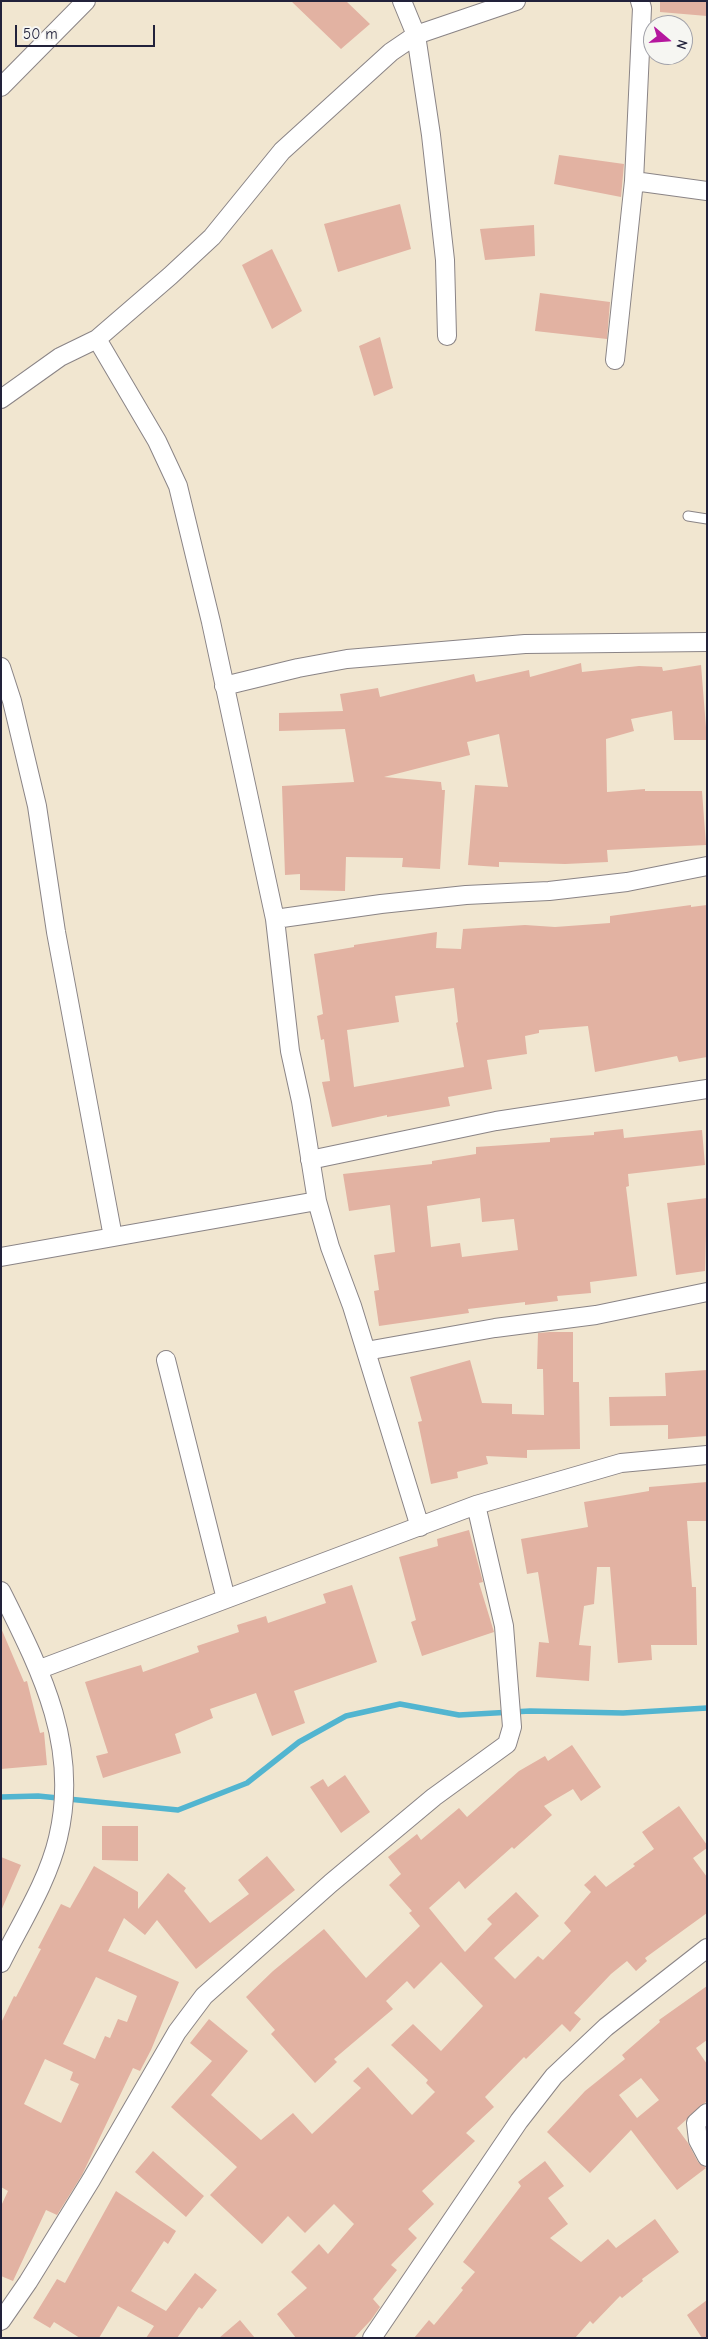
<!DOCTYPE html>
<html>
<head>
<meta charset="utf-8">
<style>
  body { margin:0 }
  #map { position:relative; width:708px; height:2339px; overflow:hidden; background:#f1e6d0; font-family:"Comic Neue",sans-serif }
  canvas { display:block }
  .frame { position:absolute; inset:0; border:2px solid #22223b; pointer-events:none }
  .north { position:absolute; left:643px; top:15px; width:50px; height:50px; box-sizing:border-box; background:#f6f6f2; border:1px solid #a1a1a9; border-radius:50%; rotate:108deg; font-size:14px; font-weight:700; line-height:20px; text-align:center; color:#22223b }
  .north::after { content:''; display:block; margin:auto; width:18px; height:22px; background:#b5179e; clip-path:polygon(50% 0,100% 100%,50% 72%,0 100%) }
  .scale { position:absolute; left:15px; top:25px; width:140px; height:22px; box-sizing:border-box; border:2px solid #22223b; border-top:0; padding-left:6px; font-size:15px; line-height:18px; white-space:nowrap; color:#22223b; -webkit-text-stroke:4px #f6f6f2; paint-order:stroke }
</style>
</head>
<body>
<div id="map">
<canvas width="708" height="2339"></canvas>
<div class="frame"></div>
<div class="north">N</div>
<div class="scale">50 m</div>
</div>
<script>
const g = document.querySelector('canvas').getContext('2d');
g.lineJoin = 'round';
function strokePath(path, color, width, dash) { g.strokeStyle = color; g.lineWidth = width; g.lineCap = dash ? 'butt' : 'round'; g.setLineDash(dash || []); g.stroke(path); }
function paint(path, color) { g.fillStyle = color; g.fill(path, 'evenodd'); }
const stream = new Path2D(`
  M 1,1797 L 38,1796 L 178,1810 L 247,1783 L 299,1742 L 346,1716 L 400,1704 L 459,1715 L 530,1711 L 623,1713 L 707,1708`);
const building = new Path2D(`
  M 291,1 L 346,1 L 370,24 L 341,49 Z
  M 660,1 L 707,1 L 707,16 L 660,12 Z
  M 559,155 L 624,164 L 621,197 L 554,184 Z
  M 400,204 L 411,249 L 338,272 L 324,224 Z
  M 534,225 L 535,256 L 485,260 L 480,229 Z
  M 272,249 L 302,311 L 272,329 L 242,265 Z
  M 540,293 L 610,302 L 607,339 L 535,331 Z
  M 380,337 L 393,388 L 374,396 L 359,346 Z
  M 581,663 L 582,672 L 639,666 L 662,667 L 663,671 L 701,665 L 707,740 L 674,740 L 672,711 L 631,719 L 634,731 L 606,739 L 607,792 L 645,789 L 645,791 L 702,791 L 706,845 L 607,850 L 608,862 L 565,864 L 499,862 L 499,867 L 468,865 L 475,785 L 508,787 L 499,734 L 467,742 L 470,755 L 384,777 L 441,782 L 442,790 L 445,790 L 440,869 L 402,867 L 403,858 L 346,857 L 345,891 L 300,890 L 300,874 L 285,875 L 282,786 L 354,782 L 345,729 L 279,731 L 279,713 L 343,711 L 340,694 L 378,688 L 380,697 L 474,674 L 476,682 L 529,670 L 530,677 Z
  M 691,905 L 691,907 L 707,905 L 707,1057 L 679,1062 L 677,1056 L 595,1072 L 588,1026 L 539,1030 L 539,1033 L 525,1036 L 527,1054 L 487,1060 L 492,1089 L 448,1097 L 450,1106 L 387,1117 L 387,1115 L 332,1127 L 322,1082 L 330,1081 L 324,1039 L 321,1040 L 317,1016 L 323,1014 L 314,954 L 354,947 L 354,945 L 437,932 L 436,948 L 461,949 L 463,929 L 525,925 L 555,927 L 610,923 L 610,916 ZM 454,988 L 458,1022 L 456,1023 L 464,1067 L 354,1087 L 347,1030 L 399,1022 L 395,996 Z
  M 623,1129 L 624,1138 L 702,1130 L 705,1165 L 628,1174 L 629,1186 L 626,1187 L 637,1276 L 590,1282 L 591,1293 L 557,1296 L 558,1301 L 525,1305 L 525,1302 L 468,1309 L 469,1313 L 379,1326 L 374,1291 L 379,1290 L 374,1255 L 395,1252 L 390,1205 L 349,1211 L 343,1174 L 432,1164 L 432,1161 L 476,1154 L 476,1147 L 550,1142 L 550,1138 L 594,1135 L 594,1132 ZM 480,1198 L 482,1222 L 514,1219 L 518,1250 L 462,1257 L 460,1243 L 431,1247 L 427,1206 Z
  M 707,1198 L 705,1271 L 676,1275 L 667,1203 Z
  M 550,1332 L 573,1332 L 573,1382 L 579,1382 L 580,1449 L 527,1450 L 527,1458 L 486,1456 L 488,1464 L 457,1472 L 458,1478 L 431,1484 L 418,1422 L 422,1421 L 410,1377 L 470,1360 L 482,1403 L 512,1404 L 512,1414 L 544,1415 L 543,1369 L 537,1369 L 538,1333 Z
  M 707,1370 L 707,1436 L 668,1439 L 668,1425 L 610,1426 L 609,1397 L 666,1396 L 665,1373 Z
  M 707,1482 L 707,1521 L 687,1521 L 692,1587 L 696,1587 L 697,1645 L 651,1645 L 652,1660 L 618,1663 L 610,1567 L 597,1567 L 594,1604 L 584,1606 L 579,1645 L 591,1646 L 589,1681 L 536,1677 L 539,1642 L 549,1643 L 538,1572 L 527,1574 L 521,1539 L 588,1527 L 584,1502 L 649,1491 L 649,1487 Z
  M 469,1530 L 483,1582 L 479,1583 L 494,1632 L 422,1656 L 411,1622 L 416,1620 L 399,1557 L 438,1546 L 437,1539 Z
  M 352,1585 L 377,1662 L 294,1691 L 305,1723 L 272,1736 L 256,1693 L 210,1709 L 213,1718 L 175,1734 L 181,1753 L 103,1778 L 96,1756 L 108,1753 L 85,1682 L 141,1665 L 143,1672 L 199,1652 L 197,1646 L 239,1632 L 237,1625 L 266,1616 L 268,1623 L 326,1603 L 323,1594 Z
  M 1,1628 L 24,1682 L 27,1681 L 40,1733 L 44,1732 L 47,1765 L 1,1769 Z
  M 572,1745 L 601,1787 L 581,1801 L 573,1789 L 544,1806 L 552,1815 L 514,1849 L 512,1847 L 465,1889 L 459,1881 L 429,1908 L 465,1952 L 492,1924 L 487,1919 L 516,1892 L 539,1916 L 494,1958 L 515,1979 L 538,1956 L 543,1960 L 571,1931 L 564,1923 L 591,1892 L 584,1885 L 595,1875 L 606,1887 L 635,1866 L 633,1864 L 654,1849 L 642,1832 L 679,1806 L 707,1845 L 707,1848 L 693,1858 L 707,1877 L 707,1913 L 645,1958 L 647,1961 L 636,1971 L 627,1961 L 611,1974 L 574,2013 L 581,2019 L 570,2032 L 562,2024 L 526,2059 L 524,2057 L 485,2097 L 494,2107 L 466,2133 L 475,2141 L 422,2191 L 434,2204 L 408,2229 L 417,2238 L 391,2265 L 397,2270 L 373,2299 L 380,2307 L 371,2320 L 354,2338 L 296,2338 L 277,2314 L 307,2288 L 291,2272 L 319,2244 L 328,2254 L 354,2224 L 334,2204 L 305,2233 L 288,2216 L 262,2244 L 210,2195 L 237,2167 L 171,2107 L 212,2061 L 190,2043 L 209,2019 L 248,2051 L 211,2095 L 261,2140 L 293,2113 L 312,2134 L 361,2088 L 353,2081 L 368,2067 L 412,2115 L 435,2092 L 426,2083 L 428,2080 L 391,2045 L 413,2024 L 441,2051 L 483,2006 L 441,1962 L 414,1989 L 407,1981 L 386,2001 L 393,2009 L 334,2059 L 337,2062 L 315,2083 L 271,2034 L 275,2030 L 246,1997 L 273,1971 L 324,1929 L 366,1978 L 420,1926 L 409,1913 L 412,1911 L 389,1885 L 401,1874 L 388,1857 L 417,1834 L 421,1840 L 459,1808 L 467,1817 L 519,1771 L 545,1756 L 548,1761 Z
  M 345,1775 L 370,1812 L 341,1833 L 310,1787 L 323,1779 L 328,1787 Z
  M 102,1826 L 138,1826 L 138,1861 L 102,1860 Z
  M 267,1856 L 295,1890 L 196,1969 L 157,1920 L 145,1935 L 124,1918 L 108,1951 L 179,1982 L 151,2050 L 140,2071 L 133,2068 L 82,2175 L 57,2215 L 46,2210 L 13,2281 L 1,2276 L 1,2206 L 8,2191 L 1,2187 L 1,2023 L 14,1996 L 16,1997 L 41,1949 L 38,1948 L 61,1904 L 70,1908 L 94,1866 L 138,1892 L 138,1909 L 168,1873 L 186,1888 L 184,1891 L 210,1923 L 249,1894 L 238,1880 ZM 96,1977 L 137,1996 L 127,2022 L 118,2019 L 110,2038 L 105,2036 L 95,2059 L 63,2044 ZM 45,2059 L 73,2072 L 70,2080 L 79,2084 L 61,2123 L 24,2104 Z
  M 1,1857 L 21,1865 L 1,1911 Z
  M 707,1986 L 707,2040 L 696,2048 L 707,2064 L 707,2101 L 677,2128 L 688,2143 L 698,2162 L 706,2168 L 677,2190 L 631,2130 L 590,2173 L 547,2132 L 585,2091 L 625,2059 L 622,2055 L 660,2022 L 659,2020 ZM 641,2078 L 659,2100 L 637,2118 L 619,2095 Z
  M 153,2151 L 204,2196 L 186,2217 L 135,2172 Z
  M 545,2161 L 564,2186 L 548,2198 L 568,2224 L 550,2238 L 581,2262 L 608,2239 L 616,2248 L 655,2219 L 679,2252 L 642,2279 L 643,2281 L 622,2298 L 620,2296 L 593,2324 L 590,2321 L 575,2338 L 414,2338 L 429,2320 L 434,2325 L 463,2290 L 461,2288 L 475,2272 L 463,2262 L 521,2186 L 518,2182 Z
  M 116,2191 L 176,2231 L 168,2244 L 164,2241 L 131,2291 L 166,2311 L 195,2273 L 217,2290 L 202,2309 L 199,2307 L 177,2338 L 146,2338 L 154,2326 L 118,2306 L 99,2338 L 80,2338 L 54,2322 L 50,2328 L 33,2318 L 57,2279 L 65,2283 Z
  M 707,2300 L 707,2338 L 702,2338 L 687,2315 Z
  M 240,2320 L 255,2338 L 219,2338 Z`);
const lane = new Path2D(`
  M 688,516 L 707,519`);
const street = new Path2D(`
  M 402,1 L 416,35 L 431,135 L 445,260 L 447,336
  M 1,87 L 86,1
  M 634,181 L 707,191
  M 97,339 L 157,441 L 178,486 L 211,622 L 275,919 L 290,1051 L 301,1101 L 317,1201 L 330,1247 L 352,1306 L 420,1527
  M 615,360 L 634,181 L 642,8 L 640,1
  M 1,399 L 60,357 L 97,339 L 170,276 L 212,237 L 282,151 L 391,52 L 416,35 L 516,1
  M 1,667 L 12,701 L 37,806 L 56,932 L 113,1237
  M 224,686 L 298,668 L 347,659 L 525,644 L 707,642
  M 275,919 L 381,904 L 466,895 L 549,891 L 627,882 L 707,866
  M 310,1160 L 496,1121 L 707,1089
  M 1,1257 L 317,1201
  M 366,1351 L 495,1328 L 596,1315 L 707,1292
  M 166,1360 L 226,1599
  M 1,1591 C 41,1671 80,1746 58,1838 C 48,1881 21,1923 1,1963
  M 40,1669 L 476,1505 L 621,1463 L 707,1455
  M 707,2113 L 696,2123 L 698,2140 L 707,2157
  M 1,2321 L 28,2282 L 91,2180 L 177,2032 L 204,1996 L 331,1883 L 434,1797 L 507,1744 L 512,1727 L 504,1626 L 476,1505
  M 372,2338 L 519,2121 L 554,2076 L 606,2027 L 707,1948`);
strokePath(stream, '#52b5d0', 5.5);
paint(building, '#e2b2a2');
strokePath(lane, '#8a8486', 11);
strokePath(street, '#8a8486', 20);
strokePath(lane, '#fff', 9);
strokePath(street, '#fff', 18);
</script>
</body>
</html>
